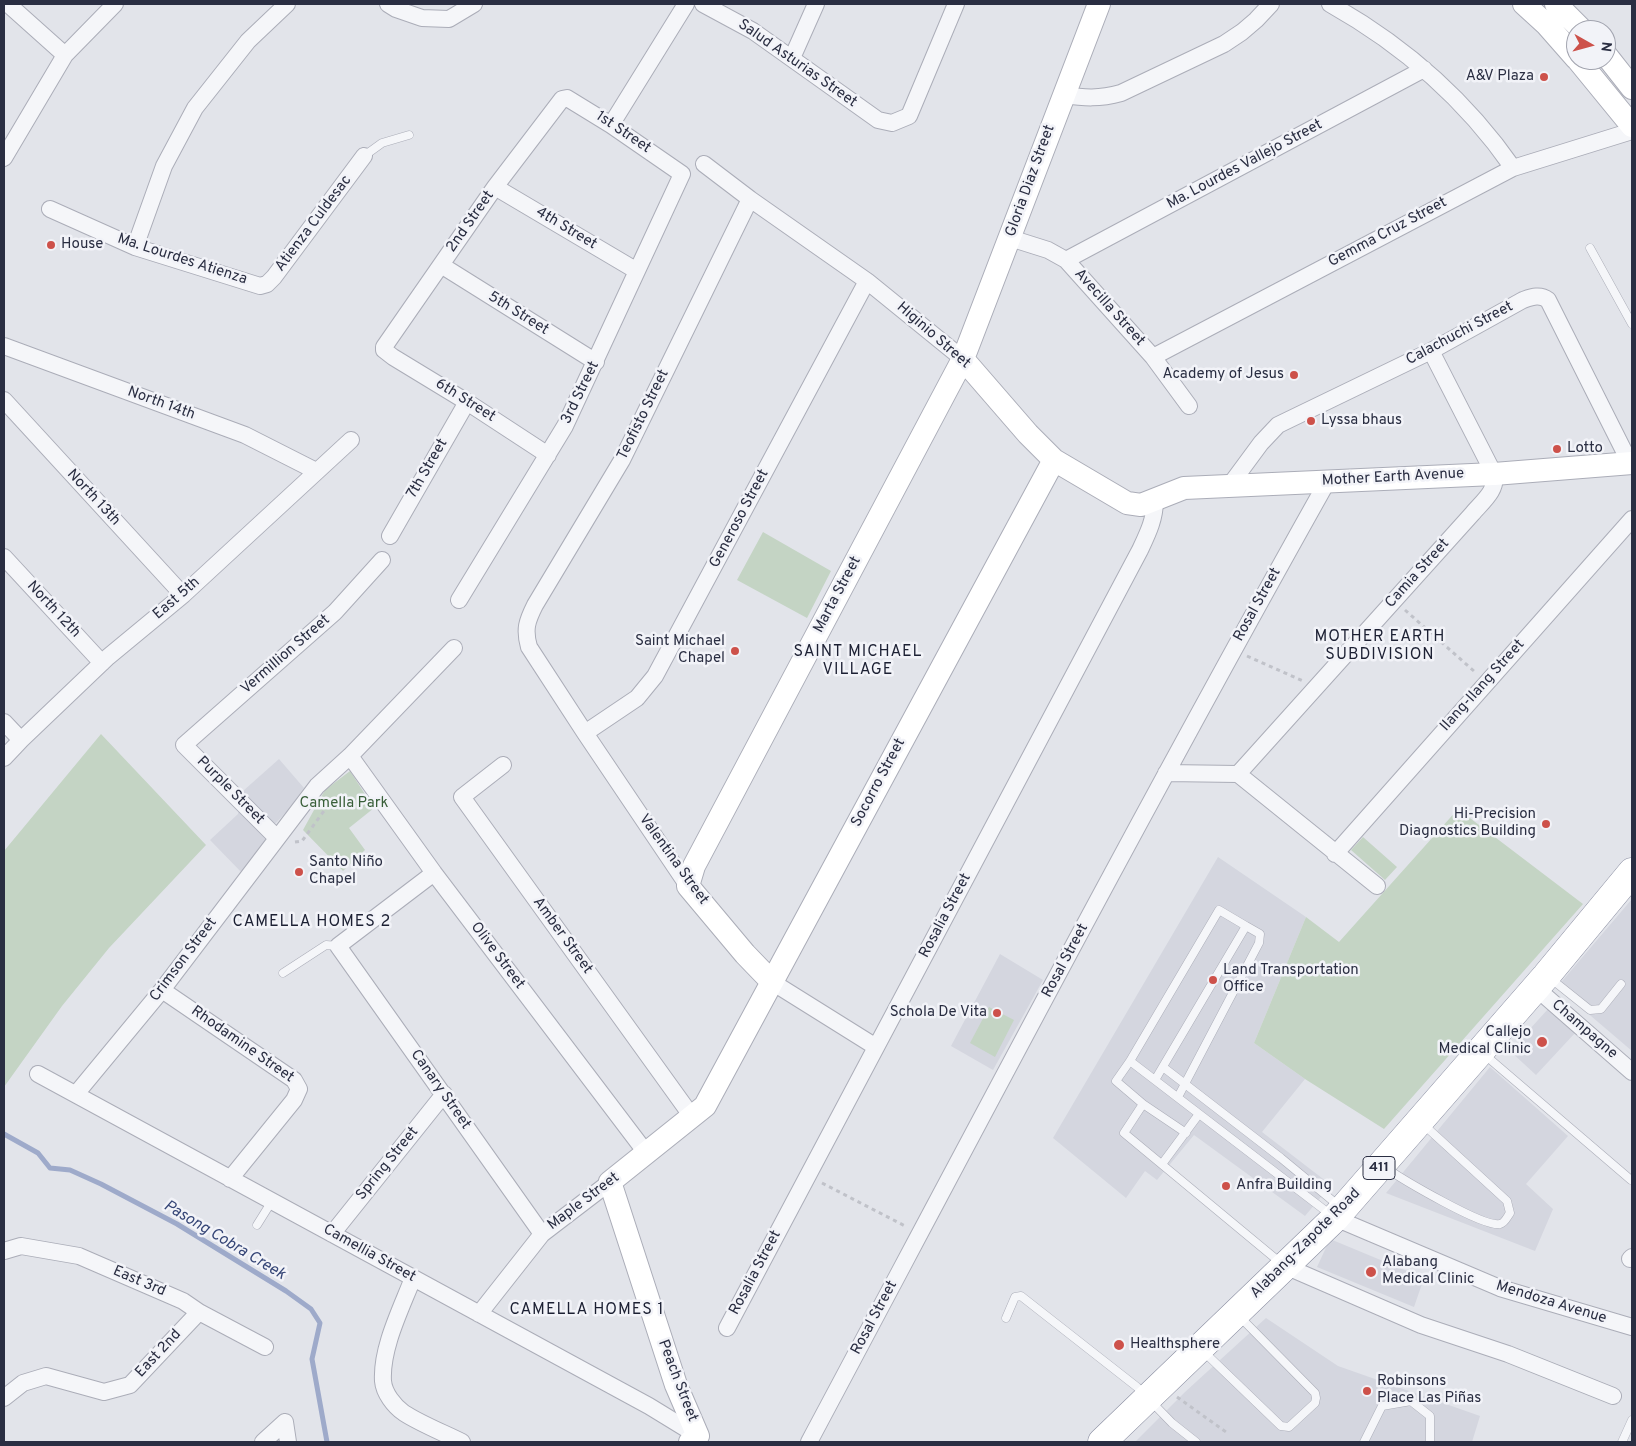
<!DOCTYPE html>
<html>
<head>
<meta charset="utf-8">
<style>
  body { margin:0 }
  #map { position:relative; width:1636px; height:1446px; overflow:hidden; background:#e2e4ea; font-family:Overpass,sans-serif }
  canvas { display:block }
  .frame { position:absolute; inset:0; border:5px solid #2a2e42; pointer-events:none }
  .north { position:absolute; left:1566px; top:20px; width:50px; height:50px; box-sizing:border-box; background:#f2f3f8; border:1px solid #a2a4af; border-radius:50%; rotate:97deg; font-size:14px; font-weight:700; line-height:20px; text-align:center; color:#2a2e42 }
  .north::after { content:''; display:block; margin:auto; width:18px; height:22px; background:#cd514a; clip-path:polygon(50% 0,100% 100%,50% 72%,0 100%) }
</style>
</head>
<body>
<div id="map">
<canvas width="1636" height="1446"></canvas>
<div class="frame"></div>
<div class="north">N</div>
</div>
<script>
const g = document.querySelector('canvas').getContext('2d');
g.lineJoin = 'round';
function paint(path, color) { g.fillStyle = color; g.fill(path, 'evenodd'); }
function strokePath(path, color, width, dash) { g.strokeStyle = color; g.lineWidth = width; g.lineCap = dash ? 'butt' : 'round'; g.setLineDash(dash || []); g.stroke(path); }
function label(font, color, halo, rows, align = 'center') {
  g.font = font + ' Overpass,sans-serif'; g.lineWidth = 5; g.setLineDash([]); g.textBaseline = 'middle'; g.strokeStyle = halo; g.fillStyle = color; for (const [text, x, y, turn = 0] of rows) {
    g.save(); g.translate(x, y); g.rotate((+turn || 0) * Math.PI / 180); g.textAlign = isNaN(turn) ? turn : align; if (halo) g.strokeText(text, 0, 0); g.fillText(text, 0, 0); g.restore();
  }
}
const built = new Path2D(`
  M 279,759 L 304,788 L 288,810 L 274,825 L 264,845 L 243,874 L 210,840 L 238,814 L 243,791 Z
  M 1218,857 L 1306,917 L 1254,1043 L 1305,1079 L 1262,1132 L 1331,1185 L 1305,1216 L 1194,1135 L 1157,1180 L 1145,1171 L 1126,1198 L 1053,1138 Z
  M 1632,899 L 1632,1051 L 1557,987 Z
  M 1000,954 L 1043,980 L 993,1070 L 951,1046 Z
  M 1548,1009 L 1575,1033 L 1536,1075 L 1510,1051 Z
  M 1490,1067 L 1568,1136 L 1526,1184 L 1553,1209 L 1535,1251 L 1386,1193 Z
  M 1330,1239 L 1424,1278 L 1414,1307 L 1317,1267 Z
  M 1266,1318 L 1338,1366 L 1480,1416 L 1472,1442 L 1135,1442 L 1185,1392 Z`);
const green = new Path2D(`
  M 763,532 L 831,571 L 807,618 L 737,580 Z
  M 101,734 L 206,845 L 109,948 L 62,1006 L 4,1087 L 4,851 Z
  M 350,771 L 374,808 L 349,828 L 365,850 L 343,871 L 303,830 L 325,790 Z
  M 1458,809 L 1583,904 L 1384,1129 L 1305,1079 L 1254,1043 L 1306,917 L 1339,942 Z
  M 1363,837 L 1397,867 L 1385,880 L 1351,850 Z
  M 989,1007 L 1014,1020 L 995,1057 L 970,1043 Z`);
const stream = new Path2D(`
  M 4,1134 L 38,1153 L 50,1168 L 70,1170 L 101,1184 L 177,1224 L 286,1291 L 311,1309 L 320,1323 L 312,1359 L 327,1442`);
const path = new Path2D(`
  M 1405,610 L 1475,672
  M 1247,656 L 1303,681
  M 295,842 L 302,841 L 332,800 L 340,801 L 349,806 L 362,797
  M 822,1183 L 907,1227
  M 1177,1397 L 1226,1432`);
const lane = new Path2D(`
  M 364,156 L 382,143 L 409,135
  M 1590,248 L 1632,324
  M 283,973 L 326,945 L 338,946
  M 1550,978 L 1590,1010 L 1601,1009 L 1621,984
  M 1485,1055 L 1631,1180
  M 1130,1061 L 1331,1215
  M 1163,1067 L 1281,1158 L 1339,1206
  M 1155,1080 L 1246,926 L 1219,910 L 1130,1061 L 1116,1081 L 1143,1104 L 1124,1133 L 1282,1264
  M 1178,1097 L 1259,943 L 1260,934 L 1246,926
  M 1143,1104 L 1186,1133
  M 1162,1164 L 1199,1114
  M 1386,1168 C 1402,1179 1484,1228 1500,1224 C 1505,1223 1507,1217 1510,1213 L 1507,1201 L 1424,1125
  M 257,1225 L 272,1201
  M 1006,1318 L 1015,1297 L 1021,1296 L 1137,1387 L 1172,1423 L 1196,1442
  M 1203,1351 L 1281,1426 L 1289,1427 L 1315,1403 L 1316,1398 L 1315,1393 L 1240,1317
  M 1364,1442 L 1382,1406 L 1411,1401 L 1430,1416 L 1430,1442
  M 1622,1442 L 1632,1420`);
const street = new Path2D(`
  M 8,4 L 65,55
  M 388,4 L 396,9 L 422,18 L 449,19 L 474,4
  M 703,4 L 753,31 L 878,120 L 892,123 L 909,116 L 956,4
  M 1330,4 C 1403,45 1465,99 1513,168
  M 792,58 L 816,4
  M 1063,95 C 1085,98 1099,99 1121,93 L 1224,44 L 1242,32 L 1256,20 L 1271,4
  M 611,125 L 686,4
  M 4,158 L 65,55 L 115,4
  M 704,164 L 750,199 L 867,281 L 963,359
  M 495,187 L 637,271
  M 50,209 L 135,247 L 260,286 L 267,284 L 274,277 L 364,156
  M 1010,238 L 1048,250 L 1066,260 L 1153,357 L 1189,406
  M 135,247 L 164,166 L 195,108 L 248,41 L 287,4
  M 1066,260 L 1424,69
  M 441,265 L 596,362
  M 4,346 L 245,435 L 316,471
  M 1153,357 L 1513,168 L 1632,131
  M 4,400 L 183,595
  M 1230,485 L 1261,443 L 1278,425 L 1431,351 L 1523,300 C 1532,297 1540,294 1548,300 L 1630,463
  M 390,536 L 467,402
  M 4,557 L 102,663
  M 459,600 L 565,426 L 682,174 L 611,125 L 567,98 L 562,99 L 495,187 L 384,347 L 384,350 L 393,357 L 467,402 L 548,455
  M 4,722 L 21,740
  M 585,733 L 637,698 L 655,676 L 867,281
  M 350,756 L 434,873 L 647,1154
  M 4,758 L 21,740 L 108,657 L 183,595 L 351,440
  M 503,765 L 462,797 L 693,1118
  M 1166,773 L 1238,774 L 1377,886
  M 1238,774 L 1472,514 C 1482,502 1498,490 1494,474 L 1431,351
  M 277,838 L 184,745 L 335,612 L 382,560
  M 1335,854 L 1632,519
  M 434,873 L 338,946 L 542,1234
  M 688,886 L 585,733 L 529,647 C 524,629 527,621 535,605 L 622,460 L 750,199
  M 772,982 L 876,1047
  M 1536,988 L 1632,1072
  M 162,990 L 294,1080 L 299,1089 L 294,1100 L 230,1179
  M 38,1074 L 649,1406 L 698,1436
  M 76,1094 L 162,990 L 317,786 L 350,756 L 454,648
  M 1335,1218 L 1500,1288 L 1632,1327
  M 332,1234 L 444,1094
  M 4,1251 L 21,1246 L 79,1256 L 183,1301 L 199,1312 L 265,1347
  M 1630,1259 L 1632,1257
  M 1285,1266 L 1421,1325 L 1508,1354 L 1613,1396
  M 413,1278 C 401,1309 381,1348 383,1381 C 384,1393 394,1406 404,1413 C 421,1424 444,1433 462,1442
  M 479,1314 L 542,1234 L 610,1182
  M 727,1328 L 1140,550 C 1148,533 1155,519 1155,500
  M 4,1398 L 23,1383 L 46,1376 L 104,1392 L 130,1385 L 199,1312
  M 285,1422 L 288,1442
  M 263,1442 L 285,1422
  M 809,1442 C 980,1121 1149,799 1327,482`);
const secondary = new Path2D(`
  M 1524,4 L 1547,25 L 1576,58
  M 1556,4 L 1582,30
  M 1606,55 L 1632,88
  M 1578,60 L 1632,126
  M 963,359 L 1028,434 L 1054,460 L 1127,503 L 1141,505 L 1184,488 L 1494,474 L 1632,463
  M 772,982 L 745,954 L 688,886 L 694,866 L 963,359 L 1099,4
  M 690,1442 L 698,1436 L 676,1385 L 610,1182 L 705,1106 L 1054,460`);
const highway = new Path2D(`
  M 1102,1442 L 1335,1218 L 1546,976 L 1632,872`);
const markers = [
  [1544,77,5,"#cd514a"],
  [51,245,5,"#cd514a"],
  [1294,375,5,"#cd514a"],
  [1311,421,5,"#cd514a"],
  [1557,449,5,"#cd514a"],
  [735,651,5,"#cd514a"],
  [1546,824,5,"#cd514a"],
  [299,872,5,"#cd514a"],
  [1213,980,5,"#cd514a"],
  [997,1013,5,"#cd514a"],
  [1542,1042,6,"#cd514a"],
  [1226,1186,5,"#cd514a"],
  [1371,1272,6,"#cd514a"],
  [1119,1345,6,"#cd514a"],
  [1367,1391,5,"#cd514a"]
];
const shields = [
  [1379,1168,32]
];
const shieldNames = [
  ["411",1379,1168]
];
const streetNames = [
  ["Salud Asturias Street",797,64,35],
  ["1st Street",623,133,34],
  ["Ma. Lourdes Vallejo Street",1245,165,-28],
  ["Gloria Diaz Street",1031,181,-70],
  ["2nd Street",471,222,-55],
  ["Atienza Culdesac",314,224,-53],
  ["4th Street",566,229,31],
  ["Gemma Cruz Street",1388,233,-28],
  ["Ma. Lourdes Atienza",182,260,18],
  ["Avecilla Street",1109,308,48],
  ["5th Street",518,314,32],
  ["Calachuchi Street",1460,334,-28],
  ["Higinio Street",933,336,41],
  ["3rd Street",581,393,-64],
  ["6th Street",465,401,32],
  ["North 14th",161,404,20],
  ["Teofisto Street",644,415,-64],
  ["7th Street",428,469,-60],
  ["Mother Earth Avenue",1393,478,-3],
  ["North 13th",93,498,47],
  ["Generoso Street",740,519,-62],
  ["Camia Street",1418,574,-48],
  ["Marta Street",838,595,-62],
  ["East 5th",177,599,-41],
  ["Rosal Street",1258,605,-61],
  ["North 12th",53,610,47],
  ["Vermillion Street",286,655,-41],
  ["Ilang-Ilang Street",1483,686,-48],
  ["Socorro Street",879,783,-62],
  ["Purple Street",230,791,45],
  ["Valentina Street",673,860,54],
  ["Rosalia Street",946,916,-62],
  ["Amber Street",562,936,54],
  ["Olive Street",497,956,53],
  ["Crimson Street",184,960,-53],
  ["Rosal Street",1066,961,-62],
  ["Champagne",1584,1030,41],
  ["Rhodamine Street",242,1045,35],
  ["Canary Street",440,1090,55],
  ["Spring Street",388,1164,-51],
  ["Maple Street",584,1202,-37],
  ["Alabang-Zapote Road",1306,1244,-45],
  ["Camellia Street",369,1254,29],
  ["Rosalia Street",756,1273,-62],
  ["East 3rd",139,1282,23],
  ["Mendoza Avenue",1551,1303,17],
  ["Rosal Street",875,1318,-62],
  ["East 2nd",159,1354,-47],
  ["Peach Street",677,1381,69]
];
const poiNames = [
  ["A&V Plaza",1534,77,"right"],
  ["House",61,245],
  ["Academy of Jesus",1284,375,"right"],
  ["Lyssa bhaus",1321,421],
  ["Lotto",1567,449],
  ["Saint Michael",725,642,"right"],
  ["Chapel",725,659,"right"],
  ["Hi-Precision",1536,815,"right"],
  ["Diagnostics Building",1536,832,"right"],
  ["Santo Niño",309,863],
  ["Chapel",309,880],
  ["Land Transportation",1223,971],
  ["Office",1223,988],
  ["Schola De Vita",987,1013,"right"],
  ["Callejo",1531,1033,"right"],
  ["Medical Clinic",1531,1050,"right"],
  ["Anfra Building",1236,1186],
  ["Alabang",1382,1263],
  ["Medical Clinic",1382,1280],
  ["Healthsphere",1130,1345],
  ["Robinsons",1377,1382],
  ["Place Las Piñas",1377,1399]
];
const parkNames = [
  ["Camella Park",344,804]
];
const neighbourhoodNames = [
  ["MOTHER EARTH",1380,638],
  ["SUBDIVISION",1380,656],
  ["SAINT MICHAEL",858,653],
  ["VILLAGE",858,671],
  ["CAMELLA HOMES 2",312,923],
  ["CAMELLA HOMES 1",587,1311]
];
const waterNames = [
  ["Pasong Cobra Creek",224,1241,31]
];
paint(built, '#d4d6df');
paint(green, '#c4d4c4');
strokePath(stream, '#9eaaca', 5);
strokePath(lane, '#abadb8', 9);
strokePath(street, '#abadb8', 18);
strokePath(secondary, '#abadb8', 24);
strokePath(highway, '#8a8ea1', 29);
strokePath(path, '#c0c2c9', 3, [4, 4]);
strokePath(lane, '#f5f6f9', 8);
strokePath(street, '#f5f6f9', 16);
strokePath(secondary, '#fff', 22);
strokePath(highway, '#fff', 28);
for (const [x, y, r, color] of markers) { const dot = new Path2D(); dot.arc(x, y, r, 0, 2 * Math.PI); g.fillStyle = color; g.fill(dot); strokePath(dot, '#f2f3f8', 2); }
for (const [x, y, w] of shields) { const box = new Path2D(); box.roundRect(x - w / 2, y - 11.5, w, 23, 4); g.fillStyle = '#f2f3f8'; g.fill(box); strokePath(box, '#2a2e42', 1); }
label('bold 14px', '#2a2e42', null, shieldNames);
label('15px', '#2a2e42', '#f2f3f8', streetNames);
label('15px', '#2a2e42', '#f2f3f8', poiNames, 'left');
label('15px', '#385e38', '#f2f3f8', parkNames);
g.letterSpacing = '1px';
label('16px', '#1c2033', '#f2f3f8', neighbourhoodNames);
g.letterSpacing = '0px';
label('italic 16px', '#354576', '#f2f3f8', waterNames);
</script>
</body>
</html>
